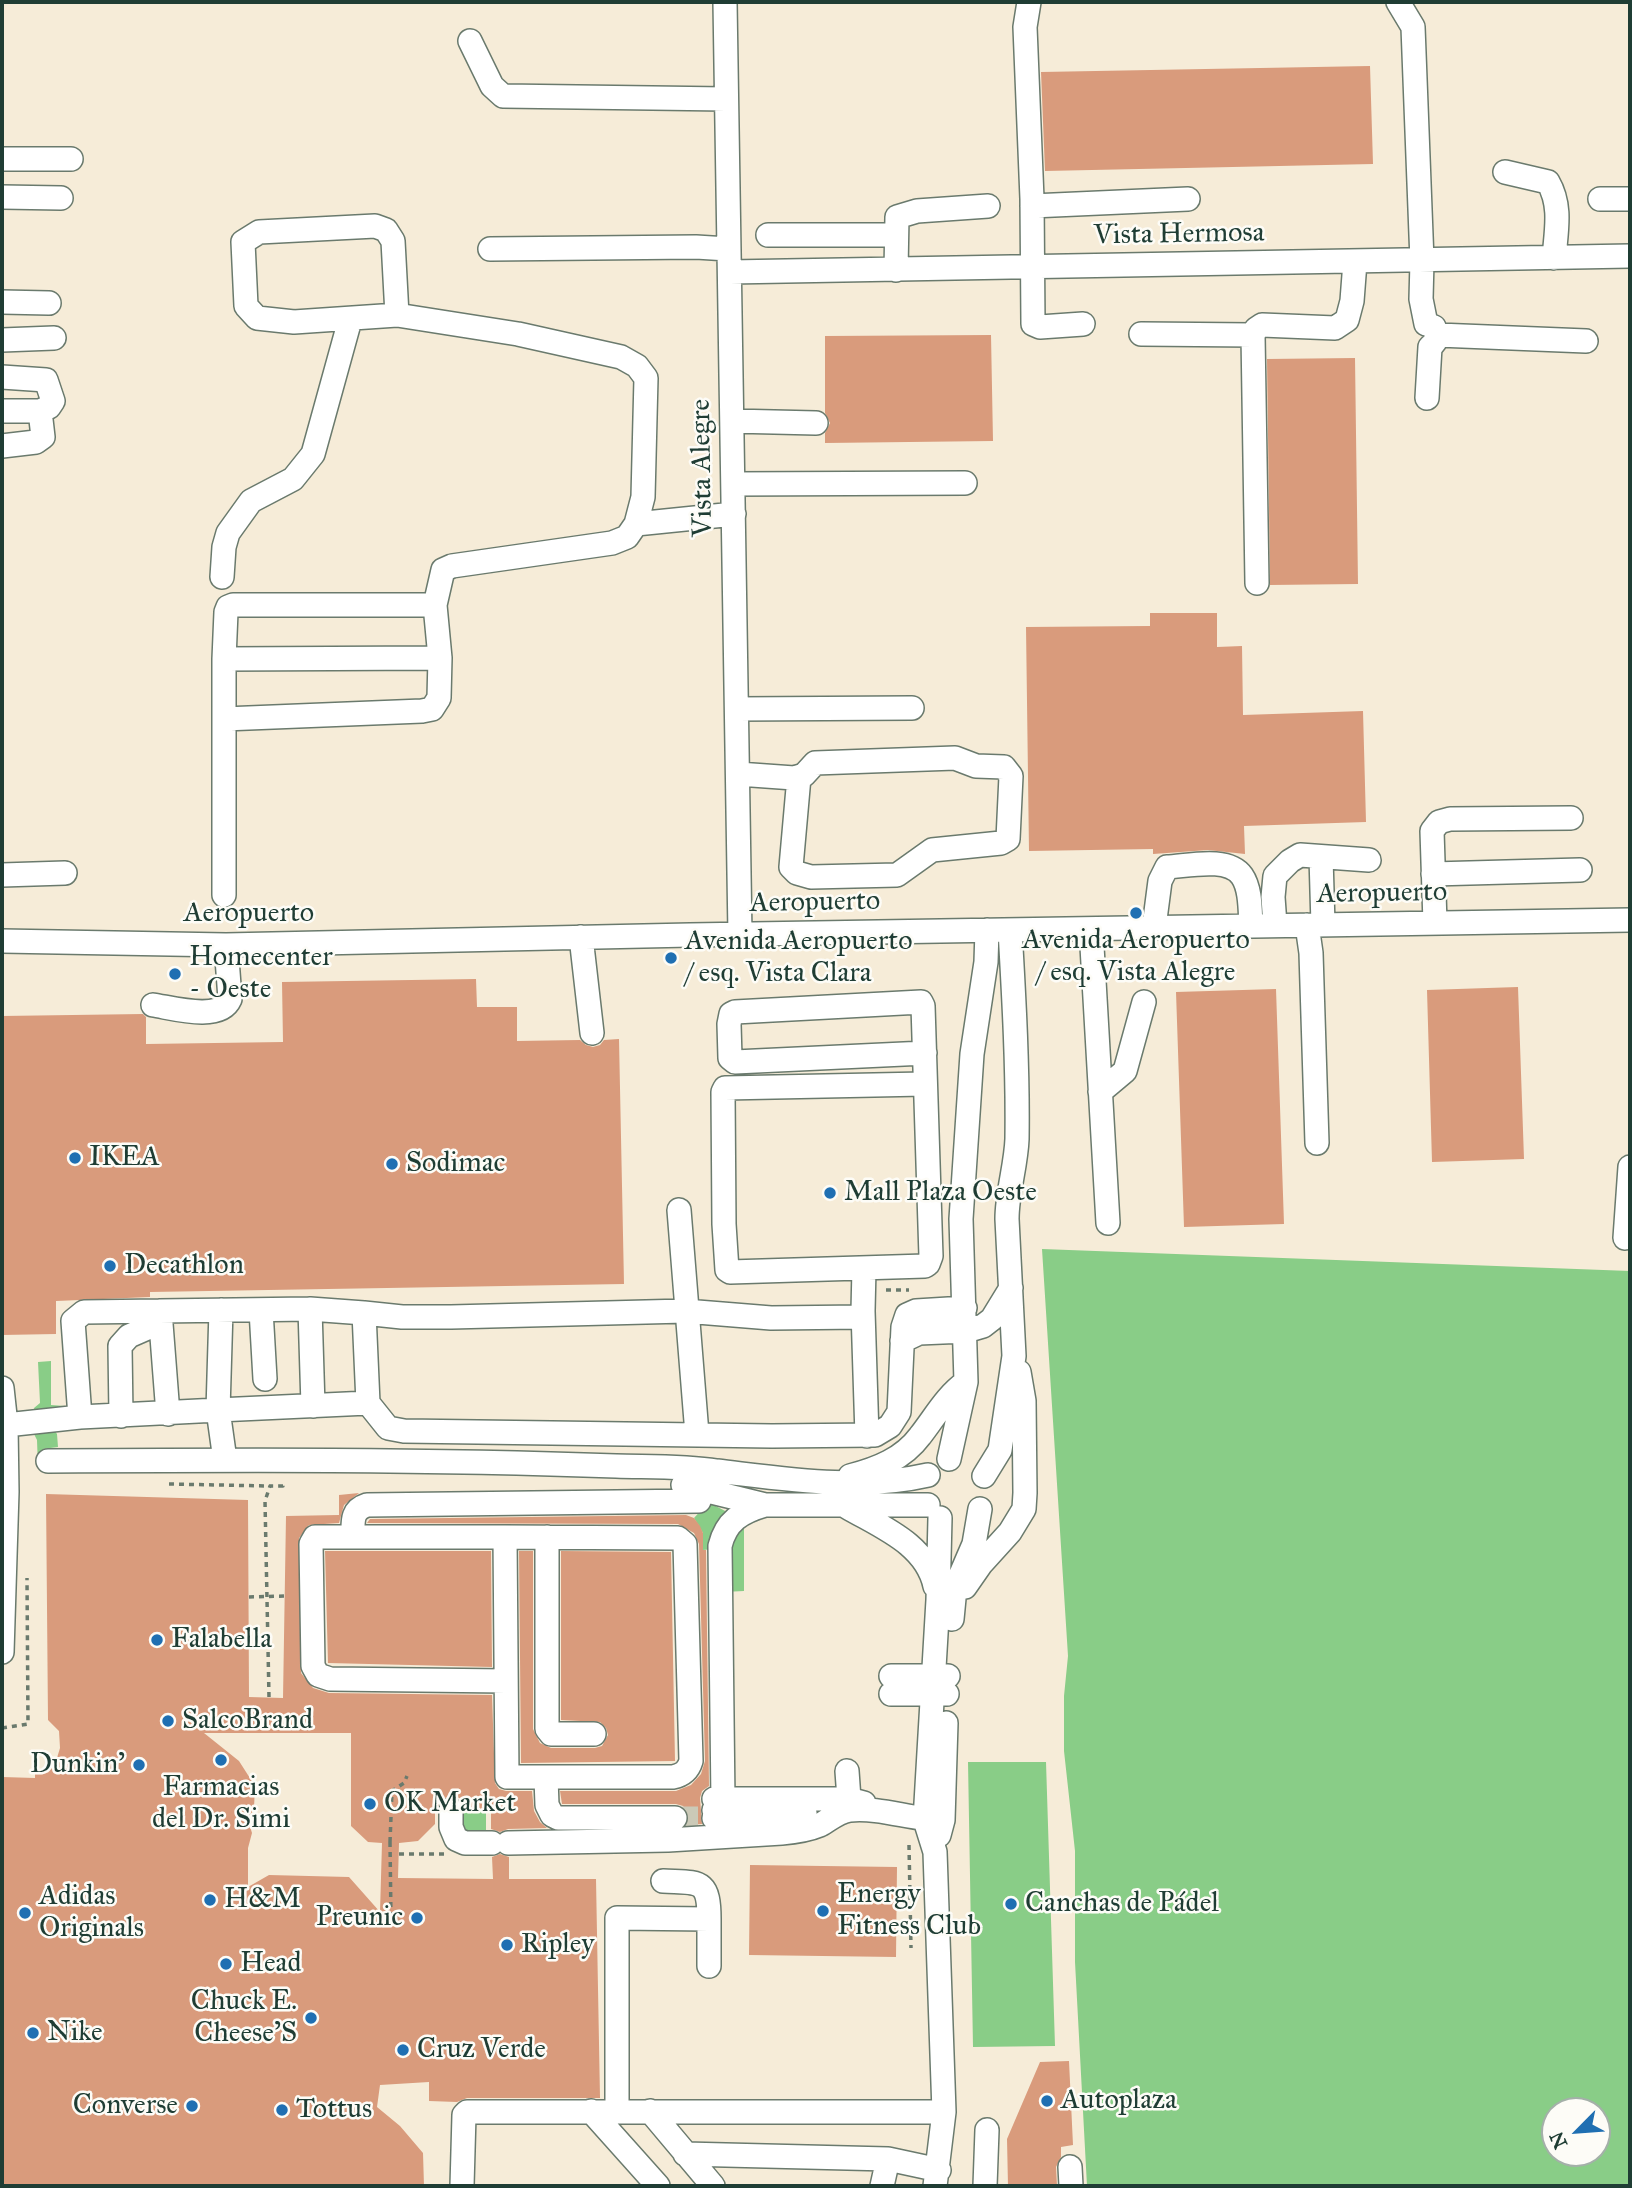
<!DOCTYPE html>
<html>
<head>
<meta charset="utf-8">
<style>
  body { margin:0 }
  #map { position:relative; width:1632px; height:2188px; overflow:hidden; background:#f6ecd8; font-family:"IM FELL Great Primer",serif }
  canvas { display:block }
  .frame { position:absolute; inset:0; border:4px solid #1f3d34; pointer-events:none }
  .north { position:absolute; left:1541px; top:2097px; width:70px; height:70px; box-sizing:border-box; background:#fdfcf7; border:2px solid #a4b0a9; border-radius:50%; rotate:245deg; font-size:19px; font-weight:700; line-height:28px; text-align:center; color:#1f3d34 }
  .north::after { content:''; display:block; margin:auto; width:24px; height:32px; background:#1f6fb2; clip-path:polygon(50% 0,100% 100%,50% 72%,0 100%) }
</style>
</head>
<body>
<div id="map">
<canvas width="1632" height="2188"></canvas>
<div class="frame"></div>
<div class="north">N</div>
</div>
<script>
const g = document.querySelector('canvas').getContext('2d');
g.lineJoin = 'round';
function paint(path, color) { g.fillStyle = color; g.fill(path, 'evenodd'); }
function strokePath(path, color, width, dash) { g.strokeStyle = color; g.lineWidth = width; g.lineCap = dash ? 'butt' : 'round'; g.setLineDash(dash || []); g.stroke(path); }
function label(font, color, halo, rows, align = 'center') {
  g.font = font + ' "IM FELL Great Primer",serif'; g.lineWidth = 5; g.setLineDash([]); g.textBaseline = 'middle'; g.strokeStyle = halo; g.fillStyle = color; for (const [text, x, y, turn = 0] of rows) {
    g.save(); g.translate(x, y); g.rotate((+turn || 0) * Math.PI / 180); g.textAlign = isNaN(turn) ? turn : align; if (halo) g.strokeText(text, 0, 0); g.fillText(text, 0, 0); g.restore();
  }
}
const green = new Path2D(`
  M 1042,1249 L 1630,1271 L 1630,2186 L 1087,2186 L 1075,1962 L 1075,1851 L 1064,1751 L 1064,1696 L 1068,1656 ZM 1597,2111 L 1597,2153 L 1555,2153 L 1555,2111 Z
  M 51,1361 L 51,1405 L 65,1406 L 59,1411 L 35,1414 L 34,1408 L 40,1403 L 38,1362 Z
  M 54,1430 L 57,1434 L 58,1447 L 43,1449 L 43,1468 L 38,1468 L 37,1440 L 33,1432 Z
  M 710,1503 L 729,1513 L 714,1549 L 703,1550 L 703,1533 L 694,1518 L 705,1506 Z
  M 744,1522 L 744,1591 L 724,1592 L 726,1542 Z
  M 968,1762 L 1046,1762 L 1055,2046 L 973,2047 Z
  M 458,1810 L 486,1811 L 486,1836 L 461,1834 Z`);
const building = new Path2D(`
  M 1370,66 L 1373,164 L 1045,171 L 1041,72 Z
  M 991,335 L 993,441 L 825,443 L 825,433 L 830,423 L 825,413 L 825,336 Z
  M 1355,358 L 1358,584 L 1270,585 L 1267,359 Z
  M 1150,613 L 1217,613 L 1217,647 L 1242,646 L 1243,715 L 1363,711 L 1366,822 L 1244,826 L 1245,854 L 1208,850 L 1153,854 L 1153,849 L 1029,851 L 1026,627 L 1150,626 Z
  M 476,979 L 477,1007 L 517,1007 L 517,1041 L 580,1040 L 586,1045 L 593,1047 L 600,1045 L 604,1040 L 619,1039 L 624,1284 L 150,1292 L 150,1297 L 56,1301 L 56,1334 L 2,1335 L 2,1016 L 143,1014 L 146,1017 L 146,1044 L 283,1042 L 282,982 Z
  M 1518,987 L 1524,1159 L 1432,1162 L 1427,990 Z
  M 1276,989 L 1284,1224 L 1184,1227 L 1176,992 Z
  M 359,1493 L 344,1505 L 339,1523 L 309,1525 L 299,1538 L 301,1673 L 313,1688 L 329,1693 L 492,1695 L 495,1783 L 499,1789 L 506,1791 L 532,1791 L 534,1811 L 540,1822 L 547,1828 L 508,1829 L 500,1832 L 491,1829 L 491,1811 L 465,1811 L 463,1804 L 459,1798 L 452,1796 L 445,1798 L 435,1811 L 435,1824 L 418,1841 L 399,1843 L 398,1878 L 493,1879 L 492,1857 L 500,1854 L 509,1857 L 509,1879 L 596,1879 L 600,2098 L 467,2098 L 457,2102 L 429,2101 L 429,2082 L 380,2085 L 377,2107 L 400,2126 L 423,2153 L 424,2186 L 2,2186 L 2,1777 L 35,1778 L 35,1772 L 52,1764 L 57,1758 L 60,1748 L 59,1731 L 48,1720 L 46,1494 L 248,1500 L 249,1697 L 283,1698 L 286,1516 L 339,1515 L 339,1495 ZM 204,1733 L 351,1733 L 351,1826 L 368,1842 L 382,1843 L 380,1912 L 349,1877 L 269,1875 L 248,1887 L 248,1848 L 252,1833 L 248,1820 L 254,1808 L 255,1786 L 239,1761 Z
  M 686,1515 L 694,1518 L 700,1526 L 703,1533 L 703,1550 L 706,1550 L 709,1786 L 702,1791 L 700,1798 L 702,1824 L 687,1825 L 687,1812 L 683,1806 L 676,1804 L 562,1804 L 560,1791 L 676,1791 L 691,1785 L 701,1774 L 705,1761 L 699,1544 L 694,1533 L 678,1524 L 367,1523 L 370,1519 Z
  M 325,1551 L 491,1551 L 492,1667 L 328,1663 Z
  M 519,1551 L 533,1551 L 533,1729 L 540,1743 L 551,1748 L 595,1748 L 602,1746 L 608,1735 L 606,1728 L 600,1722 L 561,1720 L 561,1551 L 671,1552 L 675,1761 L 521,1763 Z
  M 750,1865 L 897,1867 L 896,1957 L 749,1955 Z
  M 1069,2061 L 1073,2145 L 1061,2147 L 1061,2157 L 1056,2167 L 1057,2186 L 1008,2186 L 1007,2139 L 1040,2062 Z`);
const minorTunnel = new Path2D(`
  M 675,1818 L 714,1818`);
const path = new Path2D(`
  M 886,1290 L 909,1290
  M 169,1484 L 270,1486
  M 269,1697 L 265,1501 L 270,1486 L 283,1486 L 283,1482
  M 2,1728 L 28,1724 L 27,1578
  M 390,1842 L 392,1791 L 404,1783 L 407,1776
  M 909,1845 L 911,1948
  M 399,1854 L 444,1854`);
const minor = new Path2D(`
  M 725,2 L 740,934
  M 1029,2 L 1025,27 L 1032,199 L 1033,324 L 1040,327 L 1083,324
  M 1398,2 L 1413,27 L 1422,261 L 1421,299 L 1426,324
  M 470,41 L 492,86 L 503,96 L 726,99
  M 2,159 L 71,159
  M 1505,172 L 1548,182 C 1562,206 1556,231 1554,258
  M 2,197 L 61,198
  M 1600,199 L 1630,199
  M 1032,206 L 1188,199
  M 768,235 L 896,235
  M 490,249 L 696,247 L 728,249
  M 896,270 L 897,217 L 917,211 L 988,206
  M 730,272 L 1630,256
  M 2,302 L 49,303
  M 397,315 L 393,241 L 386,230 L 375,226 L 259,232 L 243,242 L 246,306 L 257,318 L 294,322 L 397,315 L 518,334 L 621,357 L 637,366 L 646,378 L 643,497 L 636,524 L 734,514
  M 1141,334 L 1253,335
  M 1438,335 L 1586,341
  M 2,340 L 54,338
  M 2,377 L 46,380 L 53,401 L 49,407 L 40,411
  M 1427,398 L 1430,347 C 1438,340 1438,336 1434,327 L 1429,325
  M 2,411 L 40,411 L 43,437 L 36,442 L 2,446
  M 732,421 L 816,423
  M 733,484 L 965,483
  M 222,577 L 224,547 L 228,533 L 251,501 L 293,479 L 313,454 L 350,320
  M 1257,583 L 1253,335 L 1256,329 L 1262,325 L 1335,328 L 1347,320 L 1352,301 L 1355,262
  M 435,605 L 233,605 L 228,607 L 226,612 L 224,659 L 440,658 L 435,605 L 443,570 L 452,566 L 612,543 L 627,537 L 636,524
  M 737,709 L 912,708
  M 224,719 L 422,711 L 432,709 L 439,698 L 440,658
  M 738,774 L 794,778 L 804,775 L 815,763 L 955,758 L 976,766 L 1004,767 L 1011,776 L 1008,839 L 1001,843 L 932,850 L 897,875 L 811,877 L 797,873 L 791,867 L 799,777
  M 1321,857 L 1323,925
  M 1433,874 L 1580,870
  M 2,875 L 65,873
  M 224,895 L 224,659
  M 1435,923 L 1432,831 L 1439,822 L 1450,819 L 1571,818
  M 1275,925 L 1273,897 L 1275,876 L 1290,861 L 1300,855 L 1369,860
  M 1307,925 L 1311,953 L 1317,1143
  M 1154,927 L 1160,881 L 1167,867 C 1188,866 1228,856 1242,876 C 1251,889 1250,911 1251,926
  M 1091,929 L 1108,1223
  M 581,937 L 592,1033
  M 2,941 L 226,945 L 690,935 L 1630,920
  M 153,1005 C 173,1008 220,1022 230,999 L 226,945
  M 924,1084 L 725,1088 L 723,1092 L 724,1224 L 727,1270 L 730,1272 L 925,1266 L 928,1264 L 931,1256 C 928,1173 926,1090 923,1006 L 921,1002 L 735,1012 L 731,1014 L 729,1024 L 730,1058 L 735,1062 L 925,1053
  M 1100,1092 L 1125,1071 L 1144,1002
  M 679,1210 L 697,1434
  M 1625,1238 L 1630,1167
  M 864,1268 L 863,1311 L 867,1436
  M 310,1309 L 313,1406
  M 221,1310 L 218,1410 L 368,1403 L 364,1313 L 402,1317 L 451,1317 L 685,1311 L 771,1318 L 863,1317
  M 261,1310 L 265,1379
  M 160,1311 L 168,1414
  M 902,1341 L 919,1333 L 966,1331 L 983,1326 L 992,1319 L 1011,1288
  M 2,1388 L 6,1425 L 7,1492 L 2,1652
  M 368,1403 L 388,1428 L 404,1431 L 772,1436 L 875,1435 L 890,1426 L 899,1412 L 903,1327 L 907,1315 L 916,1311 L 965,1308
  M 121,1416 L 120,1346 L 129,1336 L 161,1322
  M 80,1417 L 73,1321 L 84,1312 L 310,1309 L 364,1313
  M 6,1425 L 80,1417 L 218,1410 L 225,1460
  M 949,1459 L 966,1382 L 961,1219 L 972,1054 L 986,962 L 987,930
  M 48,1461 C 237,1460 426,1459 616,1466 C 649,1467 684,1466 717,1471 C 786,1479 859,1491 928,1475
  M 850,1476 C 877,1469 903,1459 920,1436 C 935,1417 946,1396 966,1382
  M 984,1476 L 1000,1450 L 1014,1356 L 1007,1219 C 1007,1192 1016,1166 1017,1139 C 1018,1070 1014,999 1010,930
  M 683,1485 L 765,1505 L 928,1505
  M 847,1507 C 881,1527 926,1544 935,1586
  M 353,1536 C 353,1522 351,1510 367,1505 L 699,1501
  M 505,1537 L 678,1538 L 685,1544 L 691,1761 C 688,1771 683,1775 673,1777 L 507,1777 L 505,1537 L 315,1537 L 311,1544 L 313,1666 L 318,1675 L 330,1679 L 506,1681
  M 547,1537 L 547,1729 L 551,1734 L 594,1734
  M 965,1587 L 981,1564 L 1010,1532 L 1024,1509 L 1025,1493 L 1024,1401 L 1019,1372
  M 952,1619 L 955,1588 L 974,1544 L 980,1509
  M 891,1676 L 948,1676
  M 891,1694 L 947,1694
  M 847,1771 L 849,1799
  M 546,1778 L 547,1805 L 552,1815 L 558,1818 L 675,1818
  M 714,1799 L 849,1799 L 864,1803
  M 451,1810 L 451,1827 L 456,1839 L 465,1843 L 492,1843
  M 714,1810 L 720,1809 L 723,1802 L 720,1546 C 726,1521 741,1512 765,1505
  M 714,1818 L 805,1813
  M 939,1835 L 943,1820 L 946,1723
  M 508,1843 L 668,1840 L 782,1833 C 795,1832 808,1830 820,1825 C 829,1820 839,1811 850,1810 C 881,1807 912,1820 943,1820
  M 663,1881 C 699,1883 709,1878 709,1919
  M 591,2111 L 658,2186
  M 617,2111 L 617,1918 L 709,1919 L 709,1966
  M 650,2111 L 713,2186
  M 685,2154 L 888,2159 L 939,2170
  M 1070,2167 L 1071,2186
  M 462,2186 L 464,2115 L 467,2112 L 944,2112
  M 882,2186 L 888,2159
  M 935,2186 L 944,2112 L 935,1852 L 925,1820 L 938,1600 L 940,1518
  M 985,2186 L 987,2130`);
const pathBridge = new Path2D(`
  M 249,1597 L 284,1596
  M 390,1842 L 391,1920`);
const markers = [
  [1136,913,7,"#1f6fb2"],
  [671,958,7,"#1f6fb2"],
  [175,974,7,"#1f6fb2"],
  [75,1158,7,"#1f6fb2"],
  [392,1164,7,"#1f6fb2"],
  [830,1193,7,"#1f6fb2"],
  [110,1266,7,"#1f6fb2"],
  [157,1640,7,"#1f6fb2"],
  [168,1721,7,"#1f6fb2"],
  [221,1760,7,"#1f6fb2"],
  [139,1765,7,"#1f6fb2"],
  [370,1804,7,"#1f6fb2"],
  [210,1900,7,"#1f6fb2"],
  [1011,1904,7,"#1f6fb2"],
  [823,1911,7,"#1f6fb2"],
  [25,1913,7,"#1f6fb2"],
  [417,1918,7,"#1f6fb2"],
  [507,1945,7,"#1f6fb2"],
  [226,1964,7,"#1f6fb2"],
  [311,2018,7,"#1f6fb2"],
  [33,2033,7,"#1f6fb2"],
  [403,2050,7,"#1f6fb2"],
  [1047,2101,7,"#1f6fb2"],
  [192,2106,7,"#1f6fb2"],
  [282,2110,7,"#1f6fb2"]
];
const streetNames = [
  ["Vista Hermosa",1179,235,-1],
  ["Vista Alegre",703,468,-91],
  ["Aeropuerto",1382,894,-1],
  ["Aeropuerto",815,903,-1],
  ["Aeropuerto",249,914]
];
const poiNames = [
  ["Avenida Aeropuerto",1136,941,"center"],
  ["/ esq. Vista Alegre",1136,973,"center"],
  ["Avenida Aeropuerto",685,942],
  ["/ esq. Vista Clara",685,974],
  ["Homecenter",189,958],
  ["- Oeste",189,990],
  ["IKEA",89,1158],
  ["Sodimac",406,1164],
  ["Mall Plaza Oeste",844,1193],
  ["Decathlon",124,1266],
  ["Falabella",171,1640],
  ["SalcoBrand",182,1721],
  ["Dunkin'",125,1765,"right"],
  ["Farmacias",221,1788,"center"],
  ["del Dr. Simi",221,1820,"center"],
  ["OK Market",384,1804],
  ["Energy",837,1895],
  ["Fitness Club",837,1927],
  ["Adidas",39,1897],
  ["Originals",39,1929],
  ["H&M",224,1900],
  ["Canchas de Pádel",1025,1904],
  ["Preunic",403,1918,"right"],
  ["Ripley",521,1945],
  ["Head",240,1964],
  ["Chuck E.",297,2002,"right"],
  ["Cheese'S",297,2034,"right"],
  ["Nike",47,2033],
  ["Cruz Verde",417,2050],
  ["Autoplaza",1061,2101],
  ["Converse",178,2106,"right"],
  ["Tottus",296,2110]
];
paint(green, '#89cd87');
paint(building, '#d99b7c');
strokePath(minorTunnel, '#cbc9b7', 23, [23, 11]);
strokePath(minor, '#6a7a6d', 26);
strokePath(path, '#6a7a6d', 3.5, [5, 5]);
strokePath(minor, '#fff', 23);
strokePath(pathBridge, '#6a7a6d', 3.5, [5, 5]);
for (const [x, y, r, color] of markers) { const dot = new Path2D(); dot.arc(x, y, r, 0, 2 * Math.PI); g.fillStyle = color; g.fill(dot); strokePath(dot, '#fdfcf7', 2.5); }
label('28px', '#1f3d34', '#fdfcf7', streetNames);
label('28px', '#1f3d34', '#fdfcf7', poiNames, 'left');
</script>
</body>
</html>
